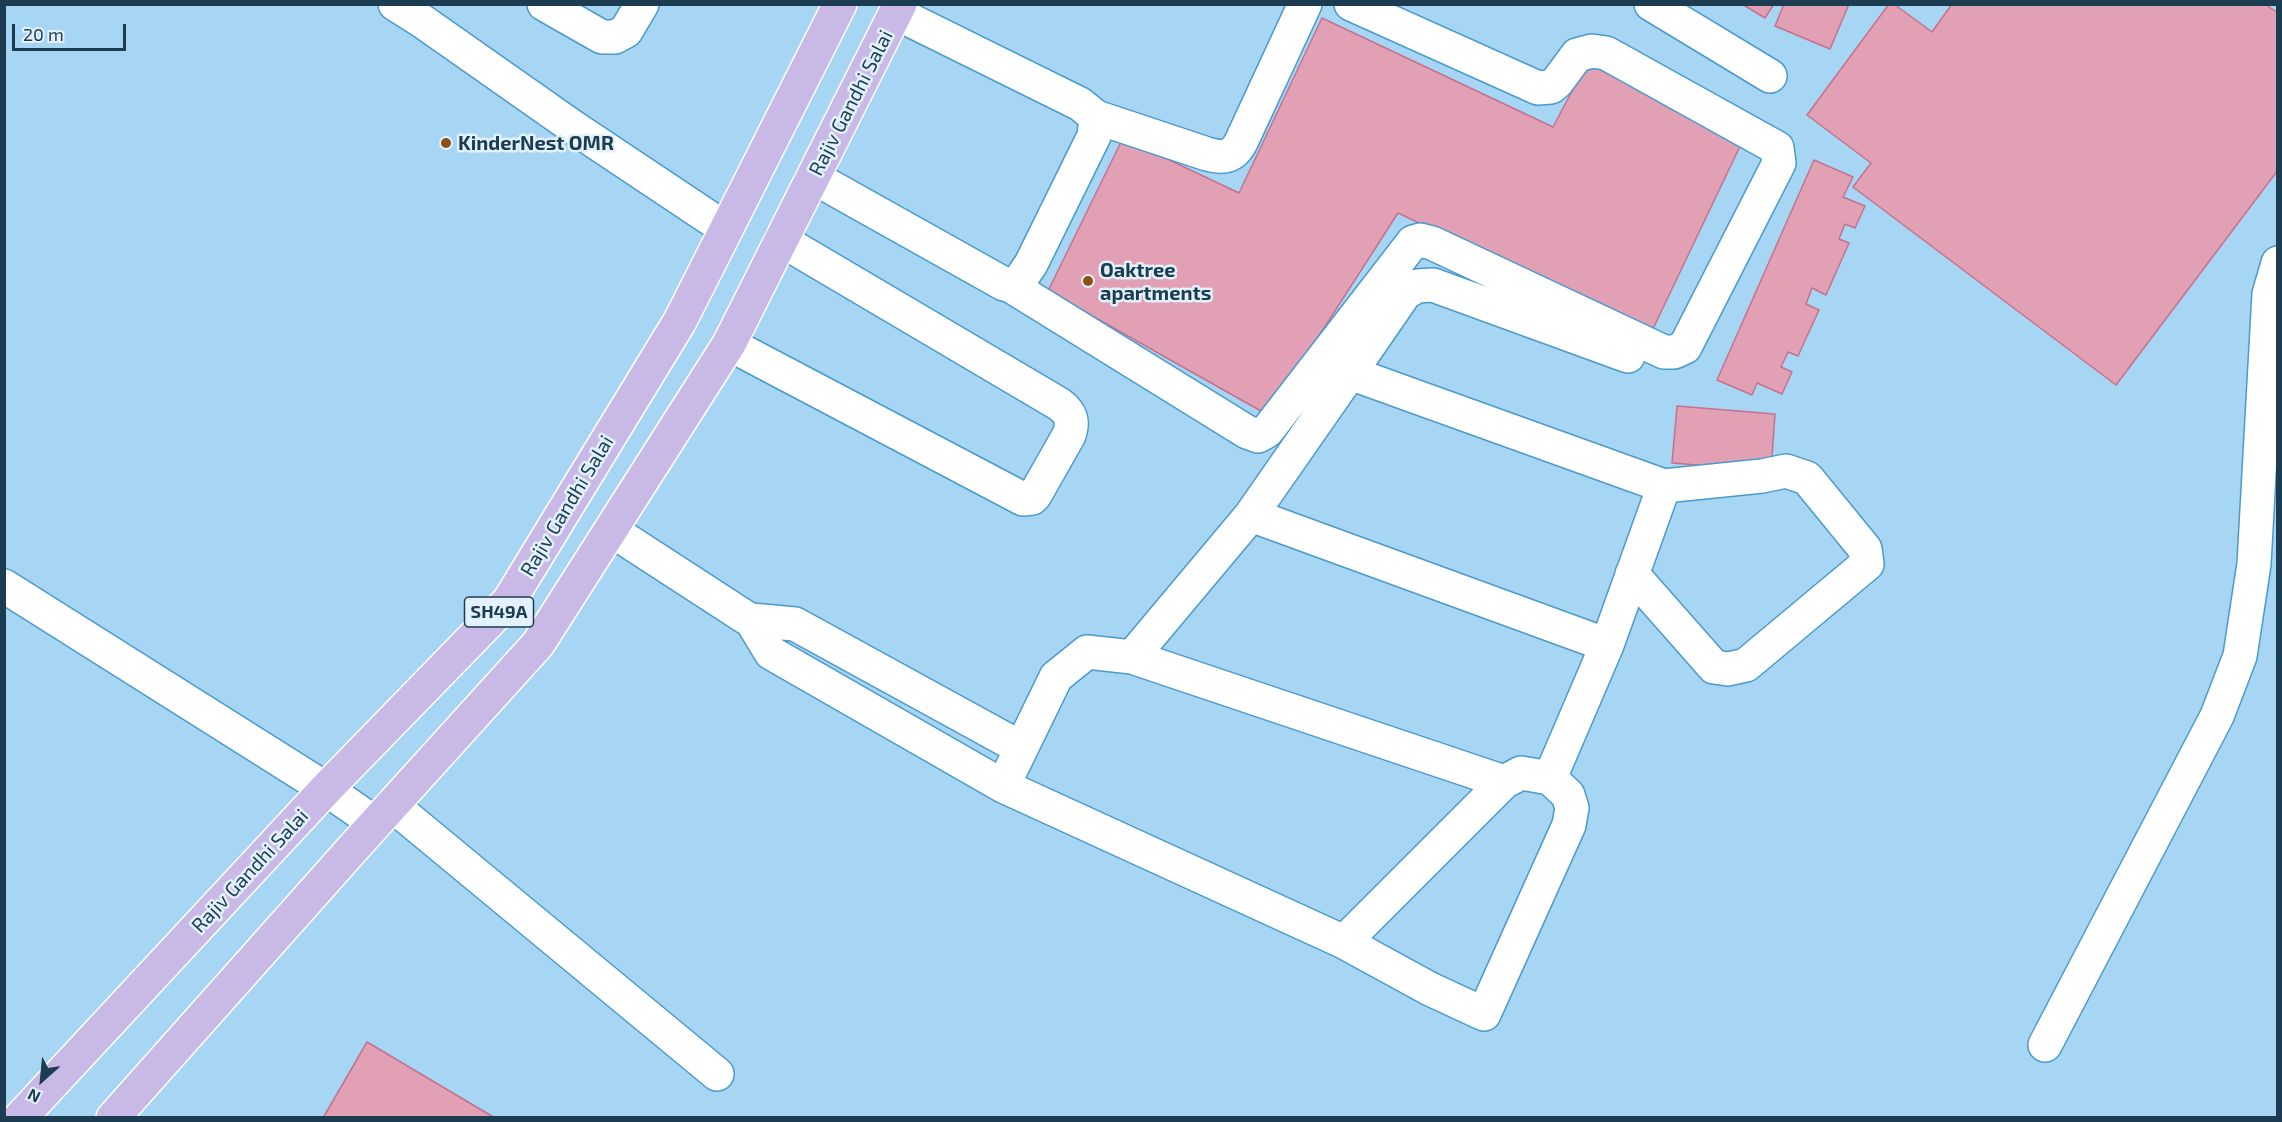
<!DOCTYPE html>
<html>
<head>
<meta charset="utf-8">
<style>
  body { margin:0 }
  #map { position:relative; width:2282px; height:1122px; overflow:hidden; background:#a7d5f4; font-family:"Exo 2",sans-serif }
  canvas { display:block }
  .frame { position:absolute; inset:0; border:6px solid #1b3c51; pointer-events:none }
  .north { position:absolute; left:12px; top:1050px; width:60px; height:60px; -webkit-text-stroke:4px #e2f1fc; paint-order:stroke; rotate:207deg; font-size:16px; font-weight:700; line-height:24px; text-align:center; color:#1b3c51 }
  .north::after { content:''; display:block; margin:auto; width:21px; height:27px; background:#1b3c51; clip-path:polygon(50% 0,100% 100%,50% 72%,0 100%) }
  .scale { position:absolute; left:12px; top:24px; width:114px; height:27px; box-sizing:border-box; border:3px solid #1b3c51; border-top:0; padding-left:8px; font-size:18px; line-height:21px; white-space:nowrap; color:#1b3c51; -webkit-text-stroke:4px #e2f1fc; paint-order:stroke }
</style>
</head>
<body>
<div id="map">
<canvas width="2282" height="1122"></canvas>
<div class="frame"></div>
<div class="north">N</div>
<div class="scale">20 m</div>
</div>
<script>
const g = document.querySelector('canvas').getContext('2d');
g.lineJoin = 'round';
function paint(path, color) { g.fillStyle = color; g.fill(path, 'evenodd'); }
function strokePath(path, color, width, dash) { g.strokeStyle = color; g.lineWidth = width; g.lineCap = dash ? 'butt' : 'round'; g.setLineDash(dash || []); g.stroke(path); }
function label(font, color, halo, rows, align = 'center') {
  g.font = font + ' "Exo 2",sans-serif'; g.lineWidth = 5; g.setLineDash([]); g.textBaseline = 'middle'; g.strokeStyle = halo; g.fillStyle = color; for (const [text, x, y, turn = 0] of rows) {
    g.save(); g.translate(x, y); g.rotate((+turn || 0) * Math.PI / 180); g.textAlign = isNaN(turn) ? turn : align; if (halo) g.strokeText(text, 0, 0); g.fillText(text, 0, 0); g.restore();
  }
}
const building = new Path2D(`
  M 1742,4 L 1774,4 L 1765,18 Z
  M 1784,4 L 1849,4 L 1830,49 L 1775,26 Z
  M 1889,4 L 1894,4 L 1932,32 L 1952,4 L 2265,4 L 2278,13 L 2278,170 L 2116,385 L 1853,187 L 1871,163 L 1807,115 Z
  M 1322,18 L 1553,127 L 1587,63 L 1743,140 L 1651,333 L 1398,213 L 1268,415 L 1048,291 L 1123,138 L 1239,193 Z
  M 1814,160 L 1853,177 L 1843,197 L 1865,206 L 1855,228 L 1845,224 L 1839,239 L 1849,243 L 1826,295 L 1812,288 L 1806,304 L 1819,310 L 1798,356 L 1788,352 L 1781,367 L 1792,372 L 1782,394 L 1757,383 L 1752,395 L 1717,380 Z
  M 1677,406 L 1775,414 L 1771,471 L 1672,463 Z
  M 367,1042 L 495,1118 L 323,1118 Z`);
const minor = new Path2D(`
  M 395,4 L 422,21 L 573,127 L 726,229
  M 544,4 L 602,37 L 615,37 L 626,31 L 642,4
  M 1651,4 L 1770,76
  M 1096,117 L 1207,154 C 1224,159 1234,157 1242,140 L 1305,4
  M 813,177 L 1004,284 L 1011,286 L 1020,280 L 1031,264 L 1094,136 L 1096,117 L 1080,104 L 896,13
  M 1011,286 L 1247,432 L 1258,436 L 1267,431 L 1413,242 L 1420,240 L 1432,243 L 1664,352 L 1674,352 L 1685,347 L 1779,163 L 1777,148 L 1606,53 L 1592,51 L 1577,55 L 1557,82 L 1551,87 L 1538,88 L 1351,4
  M 729,344 L 1023,499 L 1032,498 L 1035,495 L 1069,435 C 1074,421 1071,413 1059,404 L 781,240
  M 1350,373 L 1405,293 L 1417,286 L 1433,285 L 1628,356
  M 1251,515 L 1350,373 L 1664,486 L 1762,476 L 1786,471 L 1807,478 L 1865,549 L 1867,564 L 1746,665 L 1728,669 L 1714,667 L 1632,574
  M 611,530 L 745,617 L 751,620 L 795,624 L 1021,748
  M 4,586 L 326,789 L 375,823
  M 751,620 L 771,653 L 1003,786 L 1344,942 L 1430,989 L 1484,1014 L 1569,825 L 1572,808 L 1568,795 L 1550,778 L 1521,773 L 1504,782 L 1344,942
  M 1132,657 L 1251,515 L 1607,645
  M 1550,778 L 1607,645 L 1664,486
  M 1003,786 L 1056,677 L 1087,652 L 1132,657 L 1504,782
  M 392,805 L 717,1074
  M 2045,1045 L 2217,716 L 2240,656 L 2254,564 L 2269,294 L 2278,263`);
const major = new Path2D(`
  M 20,1118 L 326,789 L 509,601 L 680,321 L 840,4
  M 113,1118 L 355,846 L 538,644 L 729,344 L 900,4`);
const markers = [
  [446,143,6,"#8e5115"],
  [1088,281,6,"#8e5115"]
];
const shields = [
  [499,612,69]
];
const shieldNames = [
  ["SH49A",499,612]
];
const streetNames = [
  ["Rajiv Gandhi Salai",851,103,-63],
  ["Rajiv Gandhi Salai",567,506,-59],
  ["Rajiv Gandhi Salai",250,871,-47]
];
const poiNames = [
  ["KinderNest OMR",458,143],
  ["Oaktree",1100,270],
  ["apartments",1100,293]
];
paint(building, '#e1a0b4');
strokePath(building, '#c4728e', 1.5);
strokePath(minor, '#4a9acc', 36);
strokePath(major, '#fff', 36);
strokePath(minor, '#fff', 33);
strokePath(major, '#c8b9e7', 33);
for (const [x, y, r, color] of markers) { const dot = new Path2D(); dot.arc(x, y, r, 0, 2 * Math.PI); g.fillStyle = color; g.fill(dot); strokePath(dot, '#e2f1fc', 2); }
for (const [x, y, w] of shields) { const box = new Path2D(); box.roundRect(x - w / 2, y - 15, w, 30, 4.5); g.fillStyle = '#e2f1fc'; g.fill(box); strokePath(box, '#1b3c51', 1.5); }
label('bold 18px', '#1b3c51', null, shieldNames);
label('20px', '#1b3c51', '#e2f1fc', streetNames);
label('bold 20px', '#1b3c51', '#e2f1fc', poiNames, 'left');
</script>
</body>
</html>
